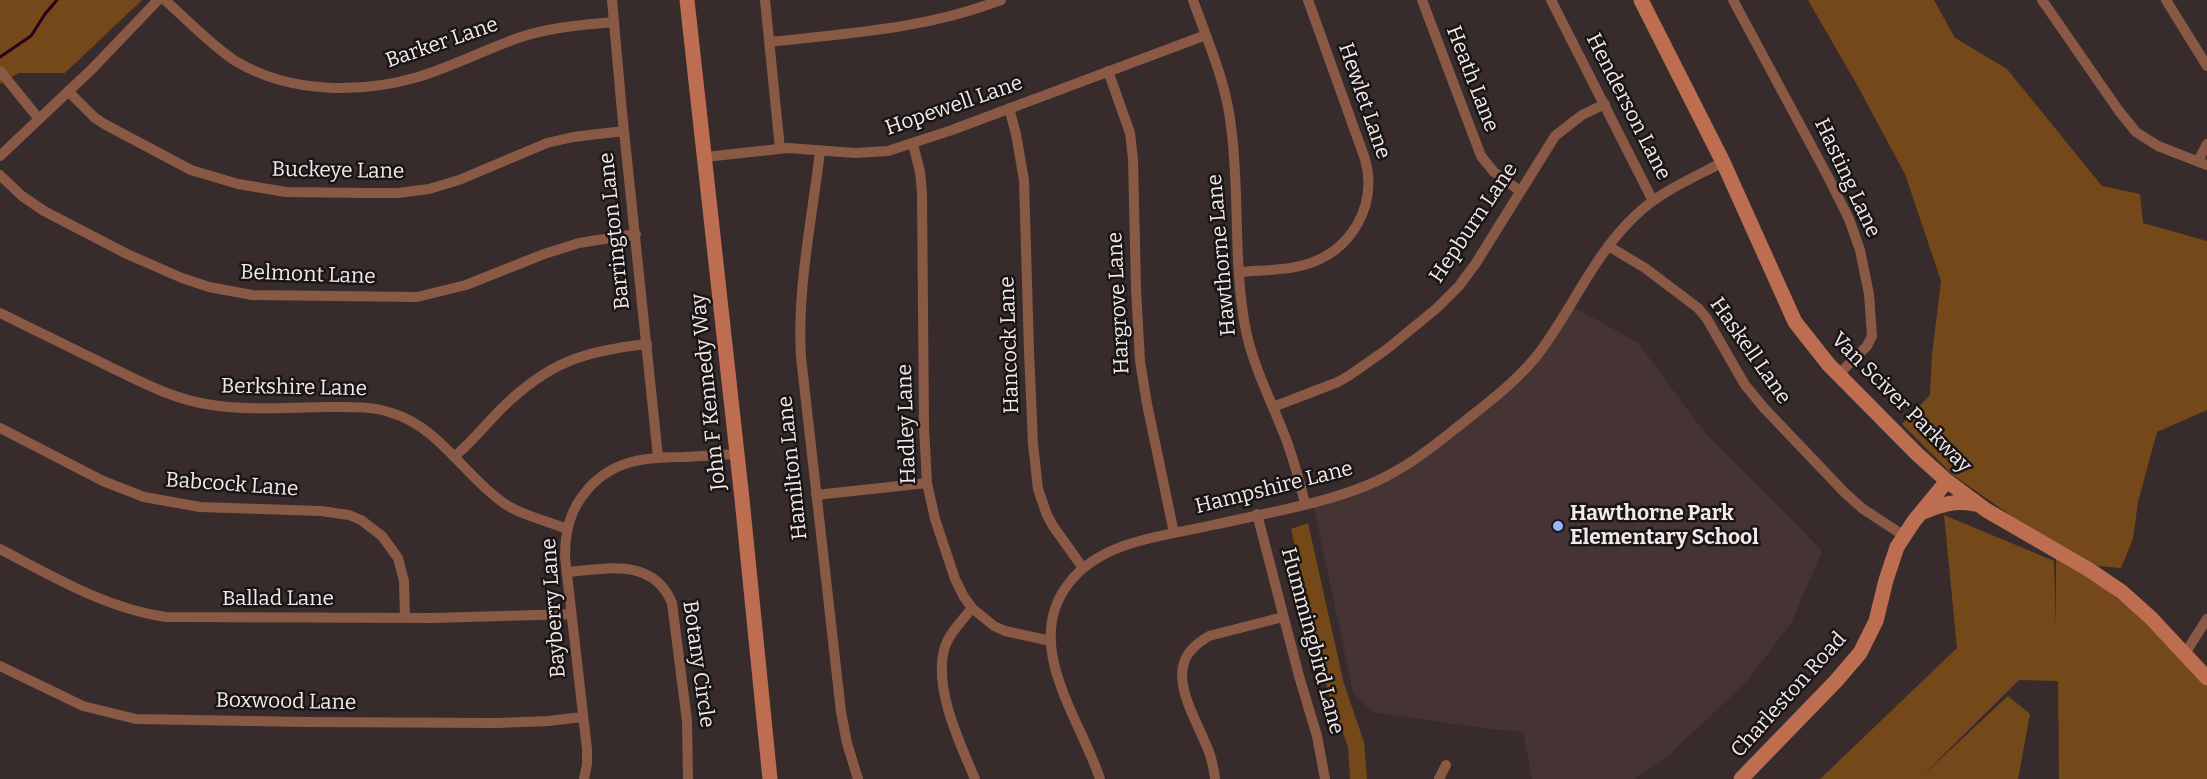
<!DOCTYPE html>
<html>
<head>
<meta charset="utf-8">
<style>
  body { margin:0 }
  canvas { display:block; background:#372b2b }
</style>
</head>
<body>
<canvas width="2207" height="779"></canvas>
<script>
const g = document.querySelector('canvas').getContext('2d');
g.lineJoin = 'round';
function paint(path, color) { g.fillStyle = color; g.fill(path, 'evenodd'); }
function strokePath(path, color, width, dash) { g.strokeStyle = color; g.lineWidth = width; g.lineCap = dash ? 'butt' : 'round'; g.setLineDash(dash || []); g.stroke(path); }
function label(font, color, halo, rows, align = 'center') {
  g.font = font + ' Bitter,serif'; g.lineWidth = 5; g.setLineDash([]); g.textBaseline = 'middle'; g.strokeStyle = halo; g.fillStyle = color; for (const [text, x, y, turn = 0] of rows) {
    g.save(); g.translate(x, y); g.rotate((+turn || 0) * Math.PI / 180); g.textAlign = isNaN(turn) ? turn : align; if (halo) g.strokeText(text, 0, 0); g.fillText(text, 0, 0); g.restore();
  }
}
const built = new Path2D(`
  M 1570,305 L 1638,343 L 1701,428 L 1822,551 L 1791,623 L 1747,681 L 1669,755 L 1635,779 L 1532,779 L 1523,732 L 1483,728 L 1372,712 L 1353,692 L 1313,502 L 1385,477 L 1509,385 Z`);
const green = new Path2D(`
  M 0,0 L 142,0 L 65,73 L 19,73 L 0,84 Z
  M 1808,0 L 1934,0 L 1955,38 L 2007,69 L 2102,186 L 2140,194 L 2143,223 L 2207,241 L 2207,410 L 2157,432 L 2138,502 L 2133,539 L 2121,568 L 2098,566 L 2013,517 L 1953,475 L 1902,424 L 1930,395 L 1932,355 L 1941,281 L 1905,174 L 1857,85 Z
  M 1944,515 L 2054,561 L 2056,627 L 2056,550 L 2190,656 L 2207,685 L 2207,779 L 2059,779 L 2058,681 L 2019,680 L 1920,778 L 2008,696 L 2030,714 L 2018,779 L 1820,779 L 1957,648 Z
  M 1308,523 L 1344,684 L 1364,742 L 1367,779 L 1350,779 L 1348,747 L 1327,689 L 1291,529 Z`);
const stream = new Path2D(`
  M 0,57 L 31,36 L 45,14 L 57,0`);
const street = new Path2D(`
  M 165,0 C 185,18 215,49 237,62 C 290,93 360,94 418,77 C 454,66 488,48 524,36 C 553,27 583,25 613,22
  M 612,0 L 622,112 L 658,457
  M 765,0 L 780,149
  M 1193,0 C 1208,42 1226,82 1231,126 C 1240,193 1233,260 1245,326 C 1252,364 1270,398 1284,434 C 1293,456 1299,480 1305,503
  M 1422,0 L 1481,156 L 1494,172 L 1520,191
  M 1551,0 L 1653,201
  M 1733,0 L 1826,173 L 1849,219 L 1860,250 L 1869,294 L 1872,336 L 1867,346 L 1838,375
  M 2042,0 L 2119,111 L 2136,132 L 2158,146 L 2207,165
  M 2166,0 L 2207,66
  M 770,42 C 850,33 925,29 1001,0
  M 0,71 L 39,119
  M 1108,71 L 1130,133 L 1133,159 L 1136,289 L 1140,361 L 1147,404 L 1174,533
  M 68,91 L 95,118 L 106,125 L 191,170 L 238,184 L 286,192 L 367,193 L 398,193 L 429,189 L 459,180 L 547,143 L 573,137 L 624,131
  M 1009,108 L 1016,134 L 1024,180 L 1029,351 L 1033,444 L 1038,489 L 1047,515 L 1053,526 L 1083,568
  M 913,144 L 920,172 L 922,193 L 924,427 L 927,483 L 935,519 L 955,579 L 964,597 L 972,608 L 994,626 L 1005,631 L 1051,641
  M 820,151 C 812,220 797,287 801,357 L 841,712 L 847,743 L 858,779
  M 0,156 L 93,68 L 158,0
  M 705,157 L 788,148 L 855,153 L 888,151 L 952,130 L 1206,35
  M 2198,161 L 2207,144
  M 0,175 L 22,196 L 44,211 L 127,254 L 182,278 L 209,287 L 252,295 L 417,297 L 466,285 L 544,254 L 579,243 L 636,234
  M 1610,247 L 1645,268 L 1698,308 L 1707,319 L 1745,385 L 1764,408 L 1845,493 L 1863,509 L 1903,535
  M 1239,272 C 1261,270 1283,271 1304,265 C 1351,252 1378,206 1365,159 L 1308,0
  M 0,313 C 34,330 68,346 102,363 C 137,380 173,400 212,405 C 250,411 291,407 329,407 C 350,407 372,406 392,413 C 436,426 462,471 497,498 C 517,515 543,519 567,529
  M 1273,407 L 1338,382 L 1350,375 L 1387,349 L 1437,308 L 1459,286 L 1476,263 L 1555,136 L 1582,115 L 1605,104
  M 0,428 L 103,481 L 144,497 L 200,507 L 321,511 L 349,515 L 361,520 L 382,536 L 398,558 L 404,581 L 405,618
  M 454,457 C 472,442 486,424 502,408 C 549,362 584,351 647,344
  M 816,495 L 927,483
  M 1257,514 L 1299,676 L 1317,736 L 1325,779
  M 0,549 C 52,576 107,609 166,617 L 433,618 L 571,614
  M 567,572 C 606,569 653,557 672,603 L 687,721 L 688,779
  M 972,608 C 962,621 948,634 944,650 C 934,690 960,743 975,779
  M 2184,655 L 2207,619
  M 0,666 L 83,706 L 136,719 L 306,722 L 497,723 L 548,721 L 583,717
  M 584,779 L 587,764 L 587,749 L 565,557 C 565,531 570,509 588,489 C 614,459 648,457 685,457 C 702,456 719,455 736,454
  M 1100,779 C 1080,718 1021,644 1069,583 C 1102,540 1165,536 1213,525 C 1266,513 1337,502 1385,477 C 1413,463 1436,444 1460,425 C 1490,401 1520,379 1542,349 C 1574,305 1596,252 1636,215 C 1661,191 1693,178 1723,162
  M 1215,779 C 1214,770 1212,760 1209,752 C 1200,727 1175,689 1184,663 C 1187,651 1199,642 1209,636 L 1283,617
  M 1439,779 L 1446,765`);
const secondary = new Path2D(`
  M 687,0 L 742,499 L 770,779
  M 1641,0 L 1723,162 L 1795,322 L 1829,365 L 1917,454 L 1947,481 L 1986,510 L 2088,569 L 2122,592 L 2151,618 L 2207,678
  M 1923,512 C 1940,505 1955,500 1974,504
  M 1741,779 L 1836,681 L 1860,653 L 1876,621 L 1886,580 L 1897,547 L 1914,521 L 1947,481`);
const markers = [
  [1558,526,6,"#9cb4fd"]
];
const streetNames = [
  ["Barker Lane",442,43,-19],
  ["Heath Lane",1472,79,69],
  ["Hewlet Lane",1364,101,71],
  ["Hopewell Lane",954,106,-19],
  ["Henderson Lane",1628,107,63],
  ["Buckeye Lane",338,171,1],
  ["Hasting Lane",1847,178,65],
  ["Hepburn Lane",1474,223,-56],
  ["Barrington Lane",615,231,-96],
  ["Hawthorne Lane",1222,255,-95],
  ["Belmont Lane",308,275,2],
  ["Hargrove Lane",1119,303,-93],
  ["Hancock Lane",1010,345,-92],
  ["Haskell Lane",1750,351,55],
  ["Berkshire Lane",294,388,1],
  ["John F Kennedy Way",709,392,-96],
  ["Van Sciver Parkway",1901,403,45],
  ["Hadley Lane",907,424,-92],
  ["Hamilton Lane",793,468,-96],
  ["Babcock Lane",232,485,4],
  ["Hampshire Lane",1274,488,-14],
  ["Ballad Lane",278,599],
  ["Bayberry Lane",554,608,-94],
  ["Hummingbird Lane",1312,641,75],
  ["Botany Circle",698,664,82],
  ["Charleston Road",1789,695,-48],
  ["Boxwood Lane",286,702,1]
];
const poiNames = [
  ["Hawthorne Park",1570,514],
  ["Elementary School",1570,538]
];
paint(built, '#463434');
paint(green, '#744819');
strokePath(stream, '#270121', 3);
strokePath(street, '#8a5946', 10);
strokePath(secondary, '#bd6e51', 15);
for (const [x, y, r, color] of markers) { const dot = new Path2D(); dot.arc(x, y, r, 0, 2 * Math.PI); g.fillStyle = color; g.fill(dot); strokePath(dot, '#1a1515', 2); }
label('21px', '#f2eaea', '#1a1515', streetNames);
label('bold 21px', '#f2eaea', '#1a1515', poiNames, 'left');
</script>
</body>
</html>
